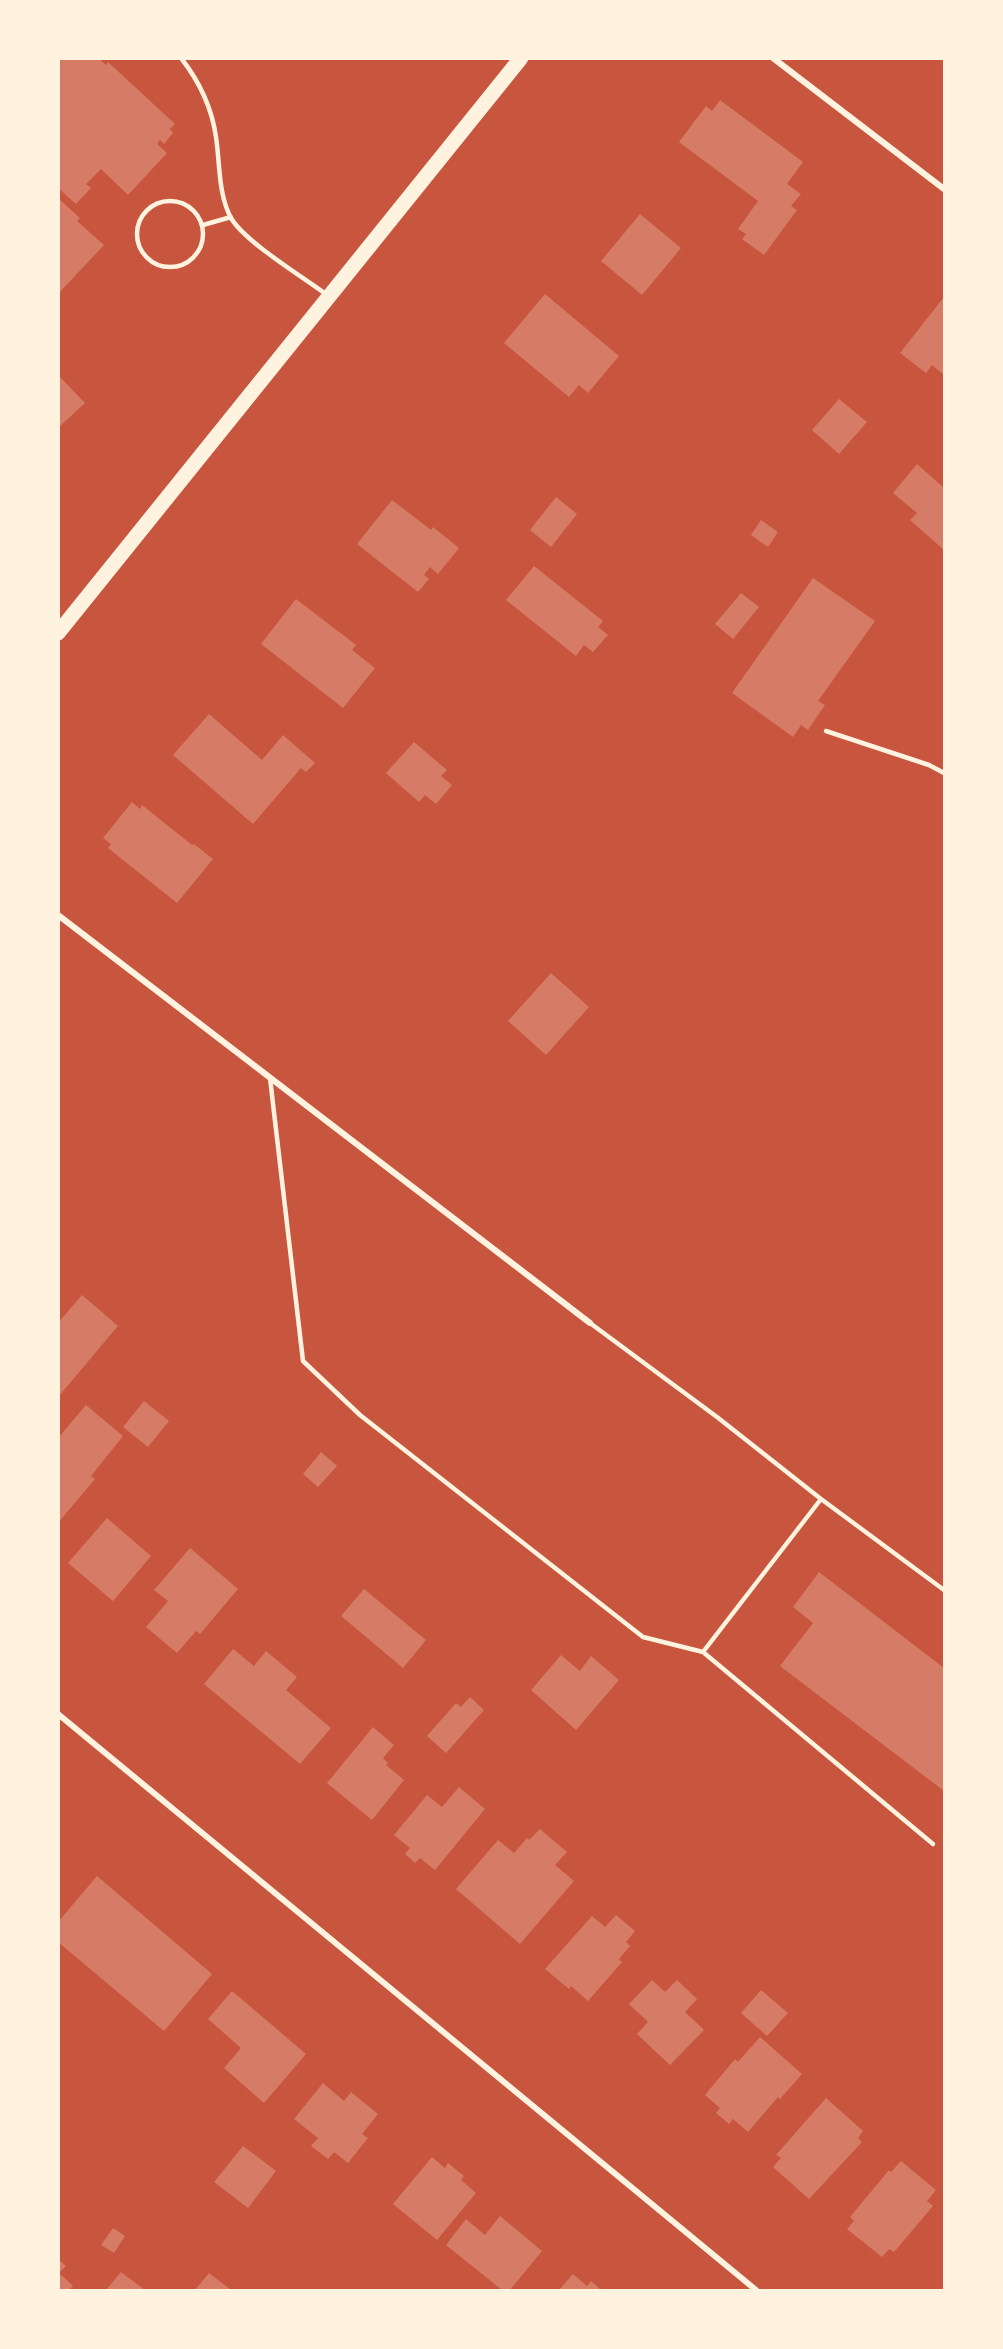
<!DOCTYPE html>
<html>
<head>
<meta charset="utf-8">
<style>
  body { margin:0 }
  #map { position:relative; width:1003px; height:2349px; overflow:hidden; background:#c8553d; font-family:"Public Sans",sans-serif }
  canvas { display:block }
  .frame { position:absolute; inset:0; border:60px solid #fff3e0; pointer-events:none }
</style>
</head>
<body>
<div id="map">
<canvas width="1003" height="2349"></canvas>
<div class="frame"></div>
</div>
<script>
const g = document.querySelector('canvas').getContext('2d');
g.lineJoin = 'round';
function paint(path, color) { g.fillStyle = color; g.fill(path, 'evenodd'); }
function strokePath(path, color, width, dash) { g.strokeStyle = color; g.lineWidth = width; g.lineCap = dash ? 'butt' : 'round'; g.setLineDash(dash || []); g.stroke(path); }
const building = new Path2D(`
  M 58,58 L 98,58 L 106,65 L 108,62 L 175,124 L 170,129 L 173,133 L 164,144 L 160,140 L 157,144 L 167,153 L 128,195 L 101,169 L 86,184 L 91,188 L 76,204 L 58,188 Z
  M 720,100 L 803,162 L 787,184 L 801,194 L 791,206 L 797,210 L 764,255 L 742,239 L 746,234 L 738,229 L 758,201 L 679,142 L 706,106 L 712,111 Z
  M 58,198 L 80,218 L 77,221 L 104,245 L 58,294 Z
  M 640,214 L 681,248 L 642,295 L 601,261 Z
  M 545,294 L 619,356 L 588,393 L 579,385 L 569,397 L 504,343 Z
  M 944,297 L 944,375 L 932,365 L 926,373 L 900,353 Z
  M 58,375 L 85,403 L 58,428 Z
  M 839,399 L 867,422 L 839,454 L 812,430 Z
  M 917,464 L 944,488 L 944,550 L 910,520 L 917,513 L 893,493 Z
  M 556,497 L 577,514 L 551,547 L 530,530 Z
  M 392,500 L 431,530 L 433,527 L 459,548 L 438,574 L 430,567 L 424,575 L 429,579 L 418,592 L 357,544 Z
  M 761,520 L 778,532 L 768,547 L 751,535 Z
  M 534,566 L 603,621 L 598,627 L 608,635 L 593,652 L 584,645 L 576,656 L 506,600 Z
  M 813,578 L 875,621 L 818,701 L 825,705 L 808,730 L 801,725 L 793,737 L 732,693 Z
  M 741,593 L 759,607 L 733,639 L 715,624 Z
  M 296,599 L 356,645 L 352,650 L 375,668 L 343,708 L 261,644 Z
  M 209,714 L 262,760 L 283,735 L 315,763 L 306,772 L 301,768 L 253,824 L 173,755 Z
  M 414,742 L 447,770 L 441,776 L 452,785 L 436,804 L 425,795 L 419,802 L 386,773 Z
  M 132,802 L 140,809 L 142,805 L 192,845 L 194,844 L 213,859 L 177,903 L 108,848 L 111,844 L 103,838 Z
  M 551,973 L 589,1007 L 546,1055 L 508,1021 Z
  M 82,1295 L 118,1326 L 58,1397 L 58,1323 Z
  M 144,1401 L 169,1421 L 148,1447 L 123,1427 Z
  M 86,1405 L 123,1436 L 91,1476 L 95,1479 L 58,1523 L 58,1438 Z
  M 321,1452 L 337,1466 L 318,1487 L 303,1474 Z
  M 107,1518 L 151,1556 L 113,1601 L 68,1563 Z
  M 190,1548 L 238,1589 L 200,1634 L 196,1631 L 177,1653 L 146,1627 L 168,1601 L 154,1590 Z
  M 819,1572 L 944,1668 L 944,1791 L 780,1666 L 813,1623 L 793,1607 Z
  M 364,1589 L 426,1640 L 403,1668 L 341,1616 Z
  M 233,1649 L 254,1666 L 266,1651 L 297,1677 L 286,1690 L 331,1728 L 300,1764 L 204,1684 Z
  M 561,1655 L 580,1671 L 591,1656 L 619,1680 L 576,1730 L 531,1690 Z
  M 470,1697 L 484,1710 L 446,1753 L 427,1736 L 456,1703 L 461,1707 Z
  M 373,1727 L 394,1745 L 383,1758 L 388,1763 L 386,1765 L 404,1780 L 372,1820 L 327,1783 Z
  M 459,1787 L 485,1809 L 435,1870 L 420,1858 L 415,1863 L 405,1854 L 410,1848 L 394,1835 L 427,1795 L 442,1807 Z
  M 540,1829 L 567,1852 L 555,1865 L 574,1881 L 520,1944 L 456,1889 L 498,1840 L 514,1853 L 527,1838 L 529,1840 Z
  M 97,1876 L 212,1974 L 164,2031 L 58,1942 L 58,1922 Z
  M 616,1915 L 635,1931 L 626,1942 L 630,1946 L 619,1959 L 622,1962 L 588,2001 L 571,1986 L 569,1989 L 545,1969 L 592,1916 L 605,1927 Z
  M 652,1980 L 665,1992 L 677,1980 L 697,1999 L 685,2012 L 704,2030 L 670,2065 L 637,2034 L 648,2022 L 629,2004 Z
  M 761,1990 L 788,2013 L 767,2036 L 741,2013 Z
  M 232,1991 L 306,2054 L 264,2103 L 224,2068 L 241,2048 L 208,2019 Z
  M 760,2037 L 802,2074 L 780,2099 L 778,2097 L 748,2132 L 733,2119 L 729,2124 L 716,2113 L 720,2108 L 705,2095 L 735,2059 L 738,2062 Z
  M 323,2083 L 344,2101 L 351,2092 L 378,2114 L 362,2134 L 368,2138 L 348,2163 L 334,2152 L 328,2159 L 311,2146 L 318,2138 L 294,2119 Z
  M 826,2098 L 863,2131 L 858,2138 L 862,2142 L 809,2199 L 773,2167 L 781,2158 L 776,2155 Z
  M 243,2146 L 276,2171 L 248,2208 L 214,2182 Z
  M 432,2157 L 445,2168 L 448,2163 L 464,2176 L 461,2180 L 476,2193 L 437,2240 L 393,2204 Z
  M 901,2161 L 936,2190 L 927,2201 L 933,2206 L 894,2252 L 889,2249 L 882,2257 L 847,2229 L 854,2221 L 850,2217 L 889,2170 L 891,2172 Z
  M 500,2216 L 542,2251 L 510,2290 L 502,2290 L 446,2245 L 466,2219 L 485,2235 Z
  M 113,2228 L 125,2236 L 114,2253 L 101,2245 Z
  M 58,2259 L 66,2266 L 59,2273 L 73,2286 L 69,2290 L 58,2290 Z
  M 121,2272 L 145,2290 L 106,2290 Z
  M 209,2273 L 231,2290 L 195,2290 Z
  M 573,2274 L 587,2286 L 591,2281 L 601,2290 L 559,2290 Z`);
const service = new Path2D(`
  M 181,58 C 199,81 212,109 216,137 C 220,163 218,194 231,218 C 245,242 303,277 327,295
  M137 234a33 33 0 1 1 66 0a33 33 0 1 1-66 0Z
  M 203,225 L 231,217
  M 826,731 L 929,765 L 944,773
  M 270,1078 L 303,1361 L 360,1415 L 643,1637 L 703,1652 L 933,1844
  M 590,1323 L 717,1417 L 821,1499 L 944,1590
  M 703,1652 L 821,1499`);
const minor = new Path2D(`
  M 773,58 L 944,189
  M 58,915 L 590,1323
  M 58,1714 L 756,2290`);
const primary = new Path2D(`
  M 58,633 L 521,58`);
paint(building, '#d67c66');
strokePath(service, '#fff3e0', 4.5);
strokePath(minor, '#fff3e0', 6);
strokePath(primary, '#fff3e0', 15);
</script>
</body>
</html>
